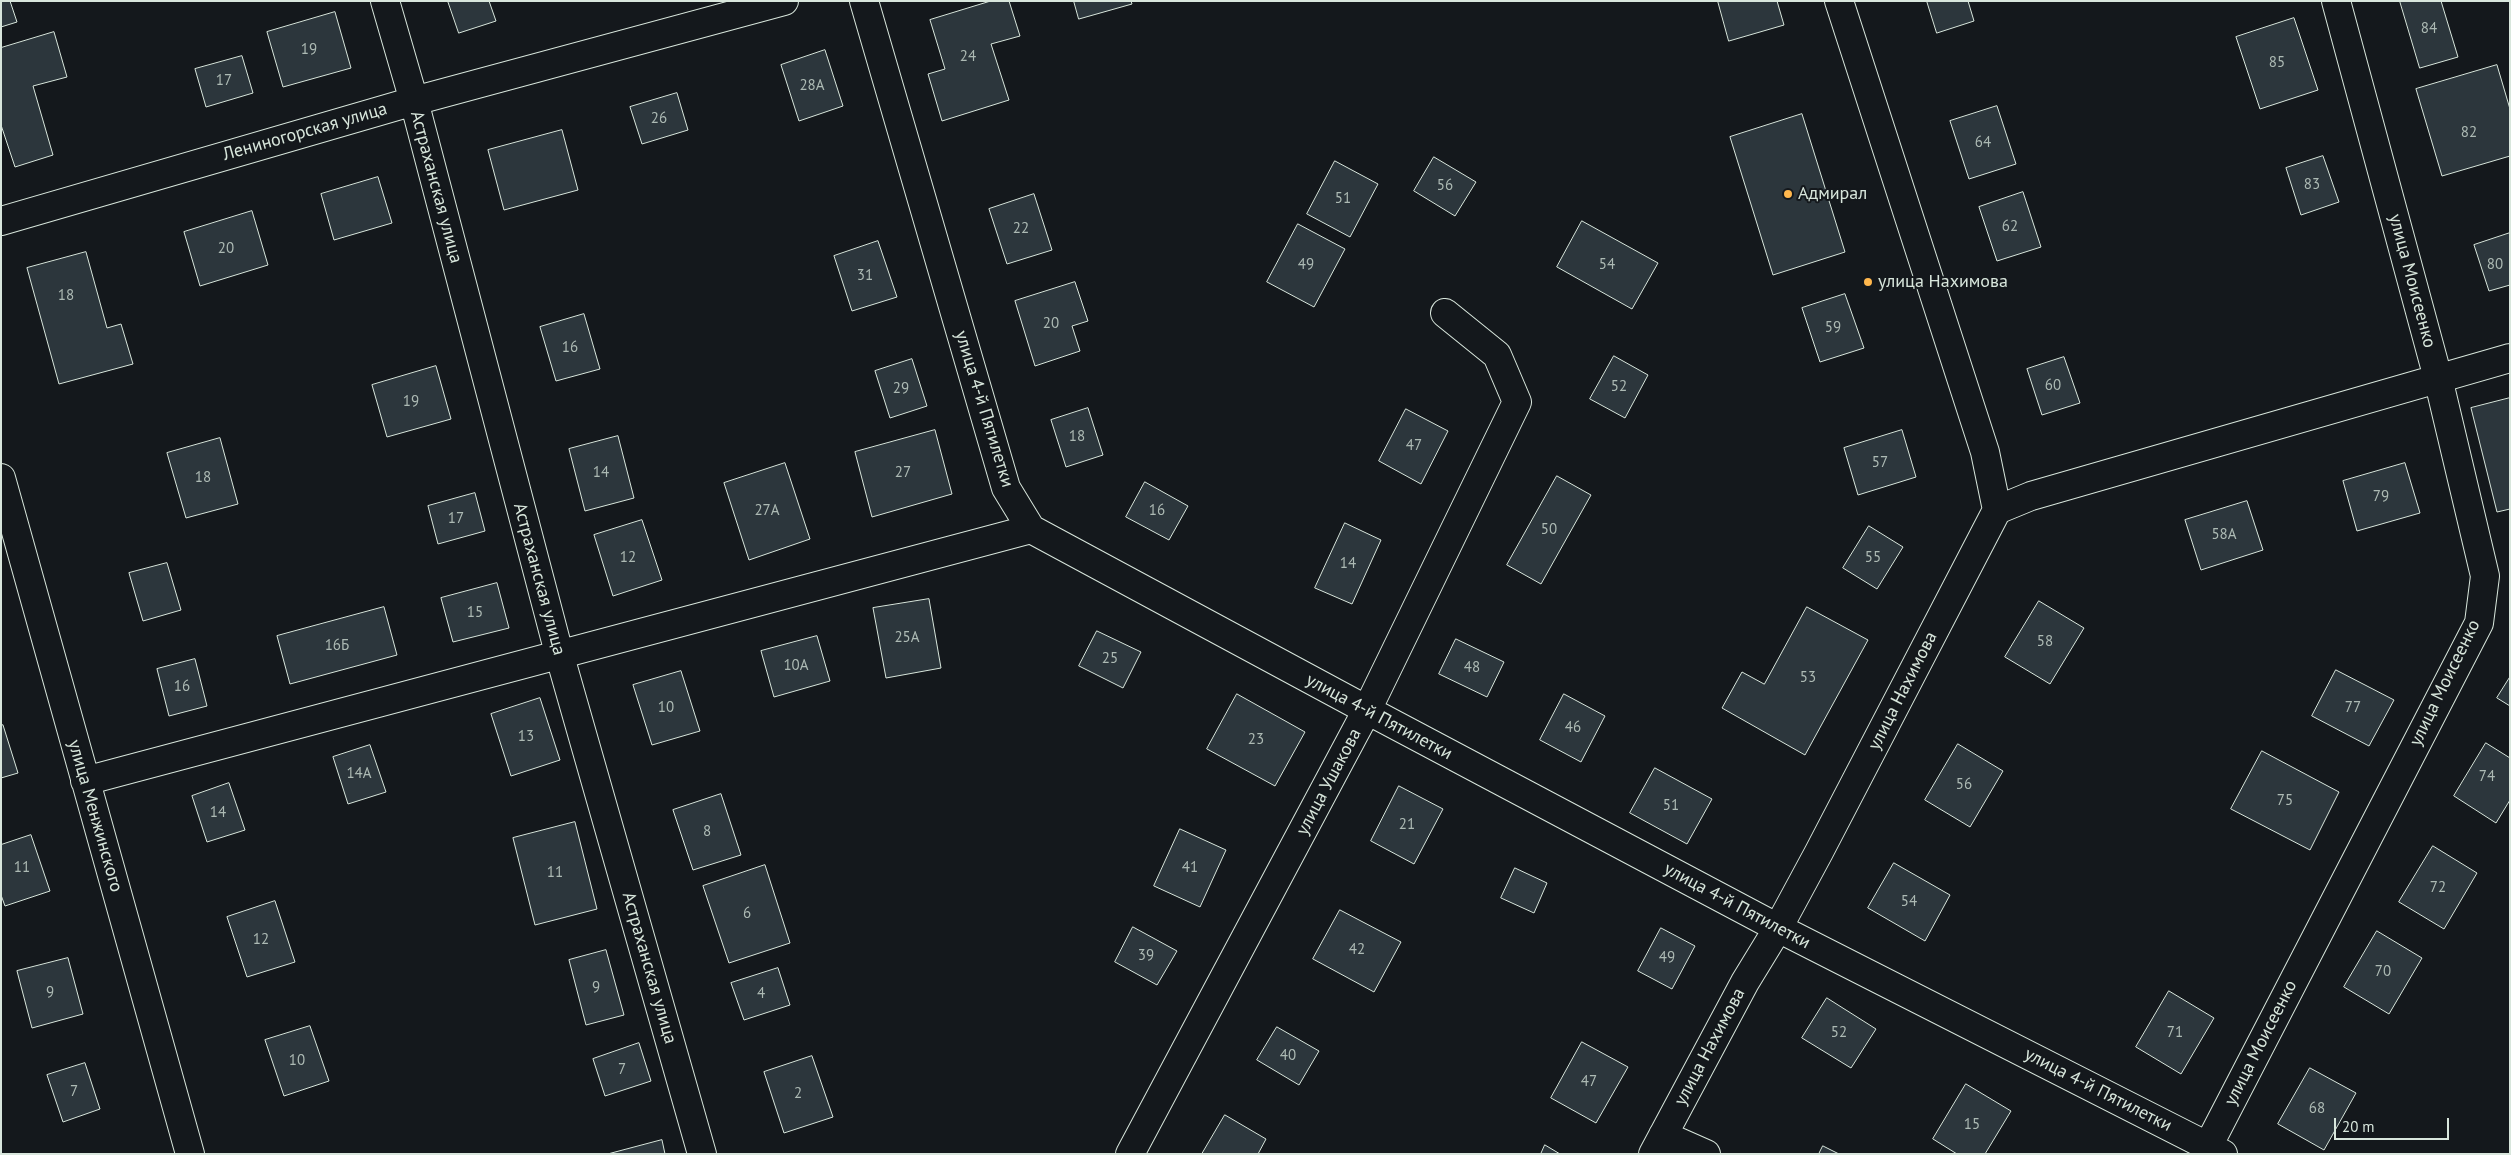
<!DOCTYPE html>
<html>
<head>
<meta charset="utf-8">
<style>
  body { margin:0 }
  #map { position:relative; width:2511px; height:1155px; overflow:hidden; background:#14181c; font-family:"PT Sans",sans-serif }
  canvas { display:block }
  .frame { position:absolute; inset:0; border:2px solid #d8e6dc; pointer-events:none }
  .scale { position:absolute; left:2334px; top:1118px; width:115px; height:22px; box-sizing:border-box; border:2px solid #d8e6dc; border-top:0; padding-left:6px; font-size:15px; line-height:18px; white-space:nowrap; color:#d8e6dc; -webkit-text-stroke:4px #14181c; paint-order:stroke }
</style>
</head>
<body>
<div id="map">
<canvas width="2511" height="1155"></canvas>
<div class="frame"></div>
<div class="scale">20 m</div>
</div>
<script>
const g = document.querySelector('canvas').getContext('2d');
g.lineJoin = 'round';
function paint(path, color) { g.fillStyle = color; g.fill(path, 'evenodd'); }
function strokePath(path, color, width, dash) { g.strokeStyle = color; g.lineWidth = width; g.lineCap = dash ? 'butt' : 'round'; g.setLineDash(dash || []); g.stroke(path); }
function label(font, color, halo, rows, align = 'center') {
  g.font = font + ' "PT Sans",sans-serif'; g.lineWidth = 4; g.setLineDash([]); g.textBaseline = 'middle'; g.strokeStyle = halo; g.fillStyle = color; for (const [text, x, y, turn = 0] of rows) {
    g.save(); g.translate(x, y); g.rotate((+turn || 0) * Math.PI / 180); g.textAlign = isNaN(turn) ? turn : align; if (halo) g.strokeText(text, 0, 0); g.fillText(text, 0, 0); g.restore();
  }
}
const building = new Path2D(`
  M 1,1 L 10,1 L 17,22 L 1,27 Z
  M 448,1 L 489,1 L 496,21 L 459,33 Z
  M 991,1 L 1009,1 L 1020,36 L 991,44 L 1009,100 L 942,121 L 928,74 L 945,69 L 930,20 Z
  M 1074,1 L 1131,1 L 1132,4 L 1079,19 Z
  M 1718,1 L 1777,1 L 1784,25 L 1729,41 Z
  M 1927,1 L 1968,1 L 1974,21 L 1937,33 Z
  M 2400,1 L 2441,1 L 2458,57 L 2420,68 Z
  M 335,12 L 351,68 L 283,87 L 267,32 Z
  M 2294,18 L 2318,90 L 2260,109 L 2236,37 Z
  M 54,32 L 67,77 L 33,86 L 53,155 L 15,167 L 1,125 L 1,48 Z
  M 825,50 L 843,106 L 799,121 L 781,65 Z
  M 242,56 L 253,93 L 206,107 L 195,69 Z
  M 2497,65 L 2510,109 L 2510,156 L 2442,176 L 2416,89 Z
  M 677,93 L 688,130 L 642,144 L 630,107 Z
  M 1997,106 L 2016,164 L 1969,179 L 1950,121 Z
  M 1802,114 L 1845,252 L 1773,275 L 1730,137 Z
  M 562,130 L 578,190 L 504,210 L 488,150 Z
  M 2323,156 L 2339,202 L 2301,215 L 2286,168 Z
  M 1434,157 L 1476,182 L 1455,216 L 1414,191 Z
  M 1335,161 L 1378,184 L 1350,237 L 1307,214 Z
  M 378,177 L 392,223 L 334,240 L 321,194 Z
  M 2023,192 L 2041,247 L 1997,261 L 1979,207 Z
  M 1034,194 L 1052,250 L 1007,264 L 989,209 Z
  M 252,211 L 268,265 L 200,286 L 184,232 Z
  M 1582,221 L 1658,263 L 1632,309 L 1557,267 Z
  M 1298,224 L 1345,249 L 1314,307 L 1267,282 Z
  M 2510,233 L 2510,285 L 2489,291 L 2474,245 Z
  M 878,241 L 897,297 L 852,311 L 834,256 Z
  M 86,252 L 107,328 L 121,324 L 133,364 L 59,384 L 27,268 Z
  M 1075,282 L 1088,321 L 1072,326 L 1080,351 L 1035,366 L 1015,301 Z
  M 1845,294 L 1864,348 L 1820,362 L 1802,308 Z
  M 584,314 L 600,369 L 556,381 L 540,327 Z
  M 1614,356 L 1648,375 L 1625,418 L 1590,399 Z
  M 2064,357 L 2080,403 L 2042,415 L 2027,369 Z
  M 912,359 L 927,406 L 890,418 L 875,371 Z
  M 436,366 L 451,419 L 387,437 L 372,385 Z
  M 2510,398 L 2510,509 L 2497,512 L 2471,408 Z
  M 1088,408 L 1103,455 L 1066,467 L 1051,420 Z
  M 1406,409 L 1448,431 L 1421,484 L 1379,461 Z
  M 935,430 L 952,494 L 872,517 L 855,452 Z
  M 1902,430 L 1916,477 L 1858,495 L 1844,448 Z
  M 618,436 L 634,498 L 585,511 L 569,449 Z
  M 220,438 L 238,504 L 186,518 L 167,453 Z
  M 785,463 L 810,539 L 749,560 L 724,483 Z
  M 2405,463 L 2420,513 L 2357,531 L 2343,481 Z
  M 1557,476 L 1591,495 L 1541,584 L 1507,565 Z
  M 1145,482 L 1188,506 L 1169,540 L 1126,517 Z
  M 475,493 L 485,531 L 438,544 L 428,506 Z
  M 2247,501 L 2263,550 L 2201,570 L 2185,520 Z
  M 642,520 L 662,580 L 613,596 L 594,535 Z
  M 1345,523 L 1381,540 L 1352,604 L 1315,588 Z
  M 1869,526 L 1903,547 L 1877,589 L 1843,568 Z
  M 167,563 L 181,610 L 143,621 L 129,573 Z
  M 497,583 L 509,628 L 453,642 L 441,598 Z
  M 929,599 L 941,668 L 886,678 L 873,608 Z
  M 2039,601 L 2084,628 L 2050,684 L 2005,657 Z
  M 384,607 L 397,655 L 290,684 L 277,636 Z
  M 1807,607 L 1868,640 L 1805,755 L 1722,708 L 1742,672 L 1764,684 Z
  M 1097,631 L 1141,652 L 1123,688 L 1079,666 Z
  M 817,636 L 830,681 L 774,697 L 761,651 Z
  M 1456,639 L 1504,662 L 1487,697 L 1439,674 Z
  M 195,659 L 207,706 L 169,716 L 157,669 Z
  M 2336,670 L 2394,700 L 2369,746 L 2312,716 Z
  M 681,671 L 700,731 L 652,745 L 633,685 Z
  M 2510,677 L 2510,706 L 2497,698 Z
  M 1237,694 L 1305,732 L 1275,786 L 1207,749 Z
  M 1564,694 L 1605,716 L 1581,762 L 1540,740 Z
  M 540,698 L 560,760 L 511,776 L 491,714 Z
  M 3,725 L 18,773 L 1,778 L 1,726 Z
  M 2486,743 L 2510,758 L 2510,800 L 2496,823 L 2454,796 Z
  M 1958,744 L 2003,771 L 1970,827 L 1925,800 Z
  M 370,745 L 386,792 L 348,804 L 333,757 Z
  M 2262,751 L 2339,792 L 2310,850 L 2231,809 Z
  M 1655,768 L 1712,799 L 1687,844 L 1630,813 Z
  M 229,783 L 245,830 L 207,842 L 192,796 Z
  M 1399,786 L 1443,809 L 1414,864 L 1371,841 Z
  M 721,794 L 741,855 L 693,870 L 673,810 Z
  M 575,822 L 597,909 L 535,925 L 513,838 Z
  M 1180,829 L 1226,850 L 1200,907 L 1154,886 Z
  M 31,835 L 50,891 L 5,906 L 1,895 L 1,845 Z
  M 2433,846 L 2477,873 L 2444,929 L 2399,902 Z
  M 1894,863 L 1950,895 L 1925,941 L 1868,908 Z
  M 765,865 L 790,943 L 729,963 L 703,886 Z
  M 1515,868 L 1547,883 L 1534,913 L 1501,898 Z
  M 275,901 L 295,962 L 247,977 L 227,917 Z
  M 1340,910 L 1401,942 L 1374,992 L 1313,959 Z
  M 1133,927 L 1177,951 L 1157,985 L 1115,962 Z
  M 1661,928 L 1695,946 L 1672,989 L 1638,971 Z
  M 2377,931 L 2422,958 L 2389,1014 L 2344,987 Z
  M 606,950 L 624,1015 L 586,1025 L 569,960 Z
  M 68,958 L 83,1014 L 32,1028 L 17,971 Z
  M 778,968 L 790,1005 L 744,1020 L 731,983 Z
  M 2169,991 L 2214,1018 L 2181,1074 L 2136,1047 Z
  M 1827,998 L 1876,1029 L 1851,1068 L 1802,1038 Z
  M 310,1026 L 329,1081 L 284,1096 L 265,1040 Z
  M 1277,1027 L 1319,1051 L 1299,1085 L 1257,1060 Z
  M 1582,1042 L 1628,1067 L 1596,1123 L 1551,1098 Z
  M 639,1043 L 651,1081 L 605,1096 L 593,1059 Z
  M 812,1056 L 833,1117 L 784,1133 L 764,1072 Z
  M 85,1063 L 100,1109 L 63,1122 L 47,1075 Z
  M 2310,1068 L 2356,1093 L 2324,1150 L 2278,1124 Z
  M 1966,1084 L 2011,1111 L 1985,1154 L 1957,1154 L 1933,1139 Z
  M 1225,1115 L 1266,1139 L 1258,1154 L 1202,1154 Z
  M 662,1140 L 665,1154 L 608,1154 Z
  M 1545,1145 L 1560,1154 L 1541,1154 Z
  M 1823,1146 L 1839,1154 L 1819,1154 Z`);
const minor = new Path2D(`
  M 385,1 L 414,101 L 559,653 L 702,1154
  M 864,1 L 1006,488 L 1031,529 L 1367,710 L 1778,928 L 2223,1154
  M 1,221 L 414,101 L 784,1
  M 1,478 L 190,1154
  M 1997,510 L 2031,496 L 2510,358
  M 85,781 L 1031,529
  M 1663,1135 L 1706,1154
  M 1130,1154 L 1367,710 L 1517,402 L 1497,355 L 1445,313
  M 1653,1154 L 1745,982 L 1778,928 L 1819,852 L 1997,510 L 1985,452 L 1839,1
  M 2204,1154 L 2479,623 L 2485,576 L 2438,378 L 2336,1`);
const markers = [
  [1788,194,5,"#ffb74d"],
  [1868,282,5,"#ffb74d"]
];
const numberNames = [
  ["84",2429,29],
  ["19",309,50],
  ["24",968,57],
  ["85",2277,63],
  ["17",224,81],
  ["28А",812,86],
  ["26",659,119],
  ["82",2469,133],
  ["64",1983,143],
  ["83",2312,185],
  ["56",1445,186],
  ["51",1343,199],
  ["62",2010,227],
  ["22",1021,229],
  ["20",226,249],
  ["49",1306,265],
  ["54",1607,265],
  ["80",2495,265],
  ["31",865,276],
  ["18",66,296],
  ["20",1051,324],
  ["59",1833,328],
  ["16",570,348],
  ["60",2053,386],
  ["52",1619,387],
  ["29",901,389],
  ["19",411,402],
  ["18",1077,437],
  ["47",1414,446],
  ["57",1880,463],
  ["14",601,473],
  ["27",903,473],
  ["18",203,478],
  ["79",2381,497],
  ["27А",767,511],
  ["16",1157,511],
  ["17",456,519],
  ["50",1549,530],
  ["58А",2224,535],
  ["12",628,558],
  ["55",1873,558],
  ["14",1348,564],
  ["15",475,613],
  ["25А",907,638],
  ["58",2045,642],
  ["16Б",337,646],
  ["25",1110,659],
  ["10А",796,666],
  ["48",1472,668],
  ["53",1808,678],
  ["16",182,687],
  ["10",666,708],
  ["77",2353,708],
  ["46",1573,728],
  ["13",526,737],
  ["23",1256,740],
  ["14А",359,774],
  ["74",2487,777],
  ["56",1964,785],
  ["75",2285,801],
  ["51",1671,806],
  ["14",218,813],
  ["21",1407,825],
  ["8",707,832],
  ["11",22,868],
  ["41",1190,868],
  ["11",555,873],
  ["72",2438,888],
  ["54",1909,902],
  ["6",747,914],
  ["12",261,940],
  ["42",1357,950],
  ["39",1146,956],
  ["49",1667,958],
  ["70",2383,972],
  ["9",596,988],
  ["9",50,993],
  ["4",761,994],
  ["52",1839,1033],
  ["71",2175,1033],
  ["40",1288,1056],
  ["10",297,1061],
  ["7",622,1070],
  ["47",1589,1082],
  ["7",74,1092],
  ["2",798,1094],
  ["68",2317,1109],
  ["15",1972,1125]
];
const streetNames = [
  ["Лениногорская улица",305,132,-16],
  ["Астраханская улица",436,187,75],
  ["улица Моисеенко",2412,281,75],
  ["улица 4-й Пятилетки",984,409,73],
  ["Астраханская улица",539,579,75],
  ["улица Моисеенко",2445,683,-64],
  ["улица Нахимова",1903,691,-63],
  ["улица 4-й Пятилетки",1379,717,28],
  ["улица Ушакова",1329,782,-62],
  ["улица Менжинского",95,816,74],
  ["улица 4-й Пятилетки",1737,906,28],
  ["Астраханская улица",649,968,74],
  ["улица Моисеенко",2261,1043,-63],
  ["улица Нахимова",1710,1047,-62],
  ["улица 4-й Пятилетки",2098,1090,27]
];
const poiNames = [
  ["Адмирал",1798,194],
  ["улица Нахимова",1878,282]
];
paint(building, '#2c363c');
strokePath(building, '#d8e6dc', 1);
strokePath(minor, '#d8e6dc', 30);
strokePath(minor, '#14181c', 28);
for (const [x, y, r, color] of markers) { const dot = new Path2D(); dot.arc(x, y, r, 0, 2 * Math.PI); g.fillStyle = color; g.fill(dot); strokePath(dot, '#14181c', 2); }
label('15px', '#adbab4', null, numberNames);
label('18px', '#d8e6dc', '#14181c', streetNames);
label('18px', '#d8e6dc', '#14181c', poiNames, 'left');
</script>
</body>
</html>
